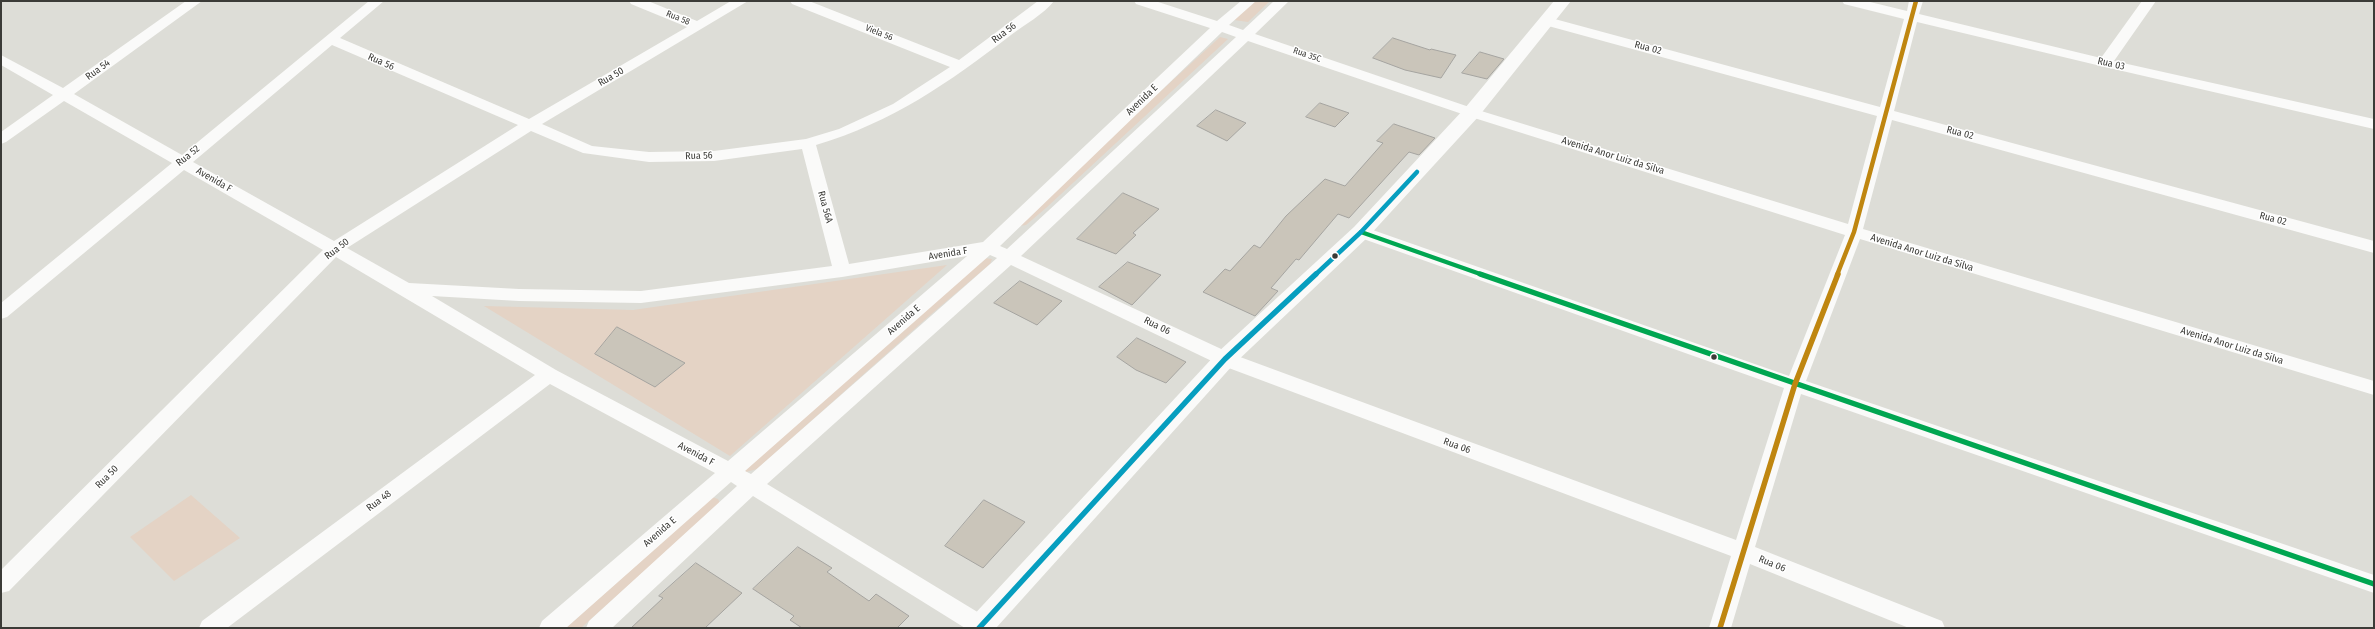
<!DOCTYPE html>
<html>
<head>
<meta charset="utf-8">
<style>
  body { margin:0 }
  #map { position:relative; width:2375px; height:629px; overflow:hidden; background:#ddddd7; font-family:"Fira Sans Condensed",sans-serif }
  canvas { display:block }
  .frame { position:absolute; inset:0; border:2px solid #3b3b37; pointer-events:none }
</style>
</head>
<body>
<div id="map">
<canvas width="2375" height="629"></canvas>
<div class="frame"></div>
</div>
<script>
const g = document.querySelector('canvas').getContext('2d');
g.lineJoin = 'round';
function paint(path, color) { g.fillStyle = color; g.fill(path, 'evenodd'); }
function strokePath(path, color, width, dash) { g.strokeStyle = color; g.lineWidth = width; g.lineCap = dash ? 'butt' : 'round'; g.setLineDash(dash || []); g.stroke(path); }
function label(font, color, halo, rows, align = 'center') {
  g.font = font + ' "Fira Sans Condensed",sans-serif'; g.lineWidth = 3; g.setLineDash([]); g.textBaseline = 'middle'; g.strokeStyle = halo; g.fillStyle = color; for (const [text, x, y, turn = 0] of rows) {
    g.save(); g.translate(x, y); g.rotate((+turn || 0) * Math.PI / 180); g.textAlign = isNaN(turn) ? turn : align; if (halo) g.strokeText(text, 0, 0); g.fillText(text, 0, 0); g.restore();
  }
}
const green = new Path2D(`
  M 1254,1 L 1270,1 L 1248,22 L 1234,20 Z
  M 1220,37 L 1228,39 L 1046,208 L 1026,225 L 1019,226 L 1116,132 Z
  M 984,258 L 992,259 L 990,264 L 928,317 L 757,469 L 746,472 L 745,470 Z
  M 947,265 L 730,456 L 484,306 L 633,310 Z
  M 191,495 L 240,538 L 174,581 L 130,537 Z
  M 712,497 L 718,499 L 720,503 L 581,628 L 566,628 Z`);
const building = new Path2D(`
  M 1393,38 L 1430,50 L 1431,49 L 1456,55 L 1441,78 L 1405,70 L 1373,58 Z
  M 1480,52 L 1504,59 L 1487,79 L 1462,73 Z
  M 1320,103 L 1349,113 L 1335,127 L 1306,117 Z
  M 1216,110 L 1246,123 L 1227,141 L 1197,126 Z
  M 1394,124 L 1435,138 L 1419,155 L 1409,152 L 1349,218 L 1338,214 L 1299,260 L 1296,259 L 1271,288 L 1278,291 L 1255,316 L 1203,292 L 1225,269 L 1230,271 L 1254,245 L 1260,248 L 1286,216 L 1325,179 L 1345,186 L 1383,143 L 1377,141 Z
  M 1123,193 L 1159,209 L 1133,233 L 1136,235 L 1116,254 L 1077,239 Z
  M 1128,262 L 1161,275 L 1132,305 L 1099,287 Z
  M 1020,281 L 1062,301 L 1037,325 L 994,303 Z
  M 617,327 L 685,363 L 655,387 L 595,354 Z
  M 1137,338 L 1172,355 L 1186,362 L 1166,383 L 1136,370 L 1117,357 Z
  M 984,500 L 1025,522 L 983,568 L 945,546 Z
  M 798,547 L 832,568 L 827,572 L 869,601 L 876,594 L 909,616 L 897,628 L 802,628 L 790,620 L 794,616 L 753,589 Z
  M 696,563 L 742,593 L 705,628 L 631,628 L 663,598 L 659,596 Z`);
const minor = new Path2D(`
  M 186,1 L 202,1 L 74,94 L 182,155 L 369,1 L 384,1 L 340,38 L 529,119 L 687,27 L 631,4 L 629,1 L 648,1 L 697,21 L 731,1 L 748,1 L 542,124 L 592,146 L 649,152 L 714,151 L 806,139 L 839,129 L 893,104 L 950,67 L 792,4 L 790,1 L 809,1 L 959,60 L 1038,1 L 1054,1 C 1044,14 1024,25 1011,35 C 948,83 893,122 816,145 L 849,264 L 983,242 L 1210,28 L 1136,4 L 1134,1 L 1155,1 L 1217,21 L 1241,1 L 1256,1 L 1229,25 L 1243,30 L 1274,1 L 1289,1 L 1255,34 L 1478,110 L 1848,224 L 1877,116 L 1541,24 L 1539,21 L 1546,17 L 1551,18 L 1880,107 L 1904,19 L 1844,4 L 1842,1 L 1866,1 L 1907,11 L 1909,1 L 1923,1 L 1919,14 L 2101,58 L 2142,1 L 2156,1 L 2114,61 L 2374,119 L 2374,129 L 2105,67 L 1917,22 L 1894,111 L 2374,241 L 2374,253 L 1892,120 L 1863,229 L 2374,381 L 2374,395 L 1860,239 L 1806,381 L 2374,575 L 2374,593 L 1801,394 L 1755,547 L 1942,621 L 1945,628 L 1909,628 L 1750,564 L 1731,628 L 1709,628 L 1731,556 L 1218,364 L 1011,265 L 767,484 L 989,619 L 991,628 L 965,628 L 753,496 L 612,628 L 586,628 L 589,621 L 737,486 L 731,482 L 566,628 L 539,628 L 542,621 L 715,473 L 550,384 L 227,628 L 199,628 L 202,621 L 535,375 L 336,257 L 9,591 L 1,593 L 1,570 L 323,250 L 184,170 L 7,317 L 1,319 L 1,303 L 172,163 L 64,101 L 6,142 L 1,144 L 1,132 L 53,95 L 1,65 L 1,55 L 63,88 ZM 1222,32 L 1236,37 L 1007,249 L 1000,246 ZM 1248,41 L 1468,116 L 1845,235 L 1789,376 L 1367,228 L 1355,228 L 1353,232 L 1355,236 L 1784,388 L 1736,540 L 1232,354 L 1021,256 ZM 332,45 L 518,125 L 334,241 L 193,162 ZM 531,131 L 583,153 L 649,162 L 714,161 L 802,149 L 832,266 L 641,291 L 519,289 L 409,283 L 347,248 ZM 990,255 L 997,258 L 751,474 L 745,471 ZM 967,256 L 728,461 L 556,370 L 432,296 L 519,301 L 641,303 L 842,277 Z`);
const tertiary = new Path2D(`
  M 1554,1 L 1571,1 L 1479,116 L 1368,237 L 1233,365 L 996,628 L 965,628 L 969,620 L 1217,353 L 1354,227 L 1465,108 Z`);
const bus1Far1 = new Path2D(`
  M 1361,232 L 1483,275`);
const bus1 = new Path2D(`
  M 1480,274 L 2374,584`);
const bus2Far1 = new Path2D(`
  M 1315,275 L 1361,232 L 1417,172`);
const bus2 = new Path2D(`
  M 979,628 L 1225,359 L 1316,274`);
const bus3Far1 = new Path2D(`
  M 1837,275 L 1854,232 L 1916,1`);
const bus3 = new Path2D(`
  M 1720,628 L 1795,384 L 1838,274`);
const markers = [
  [1335,256,3.5,"#3b3b37"],
  [1714,357,3.5,"#3b3b37"]
];
const farStreetnames = [
  ["Rua 58",678,18,22],
  ["Viela 56",879,33,22],
  ["Rua 35C",1307,55,19]
];
const streetNames = [
  ["Rua 56",1004,33,-37],
  ["Rua 02",1648,48,15],
  ["Rua 56",381,62,24],
  ["Rua 03",2111,64,13],
  ["Rua 54",98,70,-36],
  ["Rua 50",611,77,-30],
  ["Avenida E",1142,100,-44],
  ["Rua 02",1960,133,15],
  ["Rua 52",188,156,-39],
  ["Rua 56",699,156,-2],
  ["Avenida Anor Luiz da Silva",1613,156,17],
  ["Avenida F",214,180,30],
  ["Rua 56A",825,207,75],
  ["Rua 02",2273,219,15],
  ["Rua 50",337,249,-38],
  ["Avenida Anor Luiz da Silva",1922,253,17],
  ["Avenida F",948,254,-9],
  ["Avenida E",904,320,-41],
  ["Rua 06",1157,326,26],
  ["Avenida Anor Luiz da Silva",2232,346,17],
  ["Rua 06",1457,446,20],
  ["Avenida F",696,454,28],
  ["Rua 50",107,477,-45],
  ["Rua 48",379,501,-37],
  ["Avenida E",660,532,-41],
  ["Rua 06",1772,564,22]
];
paint(green, '#e4d3c5');
paint(building, '#cac5ba');
strokePath(building, '#a5a4a0', 1);
paint(minor, '#fafaf9');
paint(tertiary, '#fafaf9');
strokePath(bus1Far1, '#00a651', 4.5);
strokePath(bus1, '#00a651', 5.5);
strokePath(bus2Far1, '#069ebf', 4.5);
strokePath(bus2, '#069ebf', 5.5);
strokePath(bus3Far1, '#bf8610', 4.5);
strokePath(bus3, '#bf8610', 5.5);
for (const [x, y, r, color] of markers) { const dot = new Path2D(); dot.arc(x, y, r, 0, 2 * Math.PI); g.fillStyle = color; g.fill(dot); strokePath(dot, '#fff', 1.5); }
label('9px', '#3b3b37', '#fff', farStreetnames);
label('10px', '#3b3b37', '#fff', streetNames);
</script>
</body>
</html>
